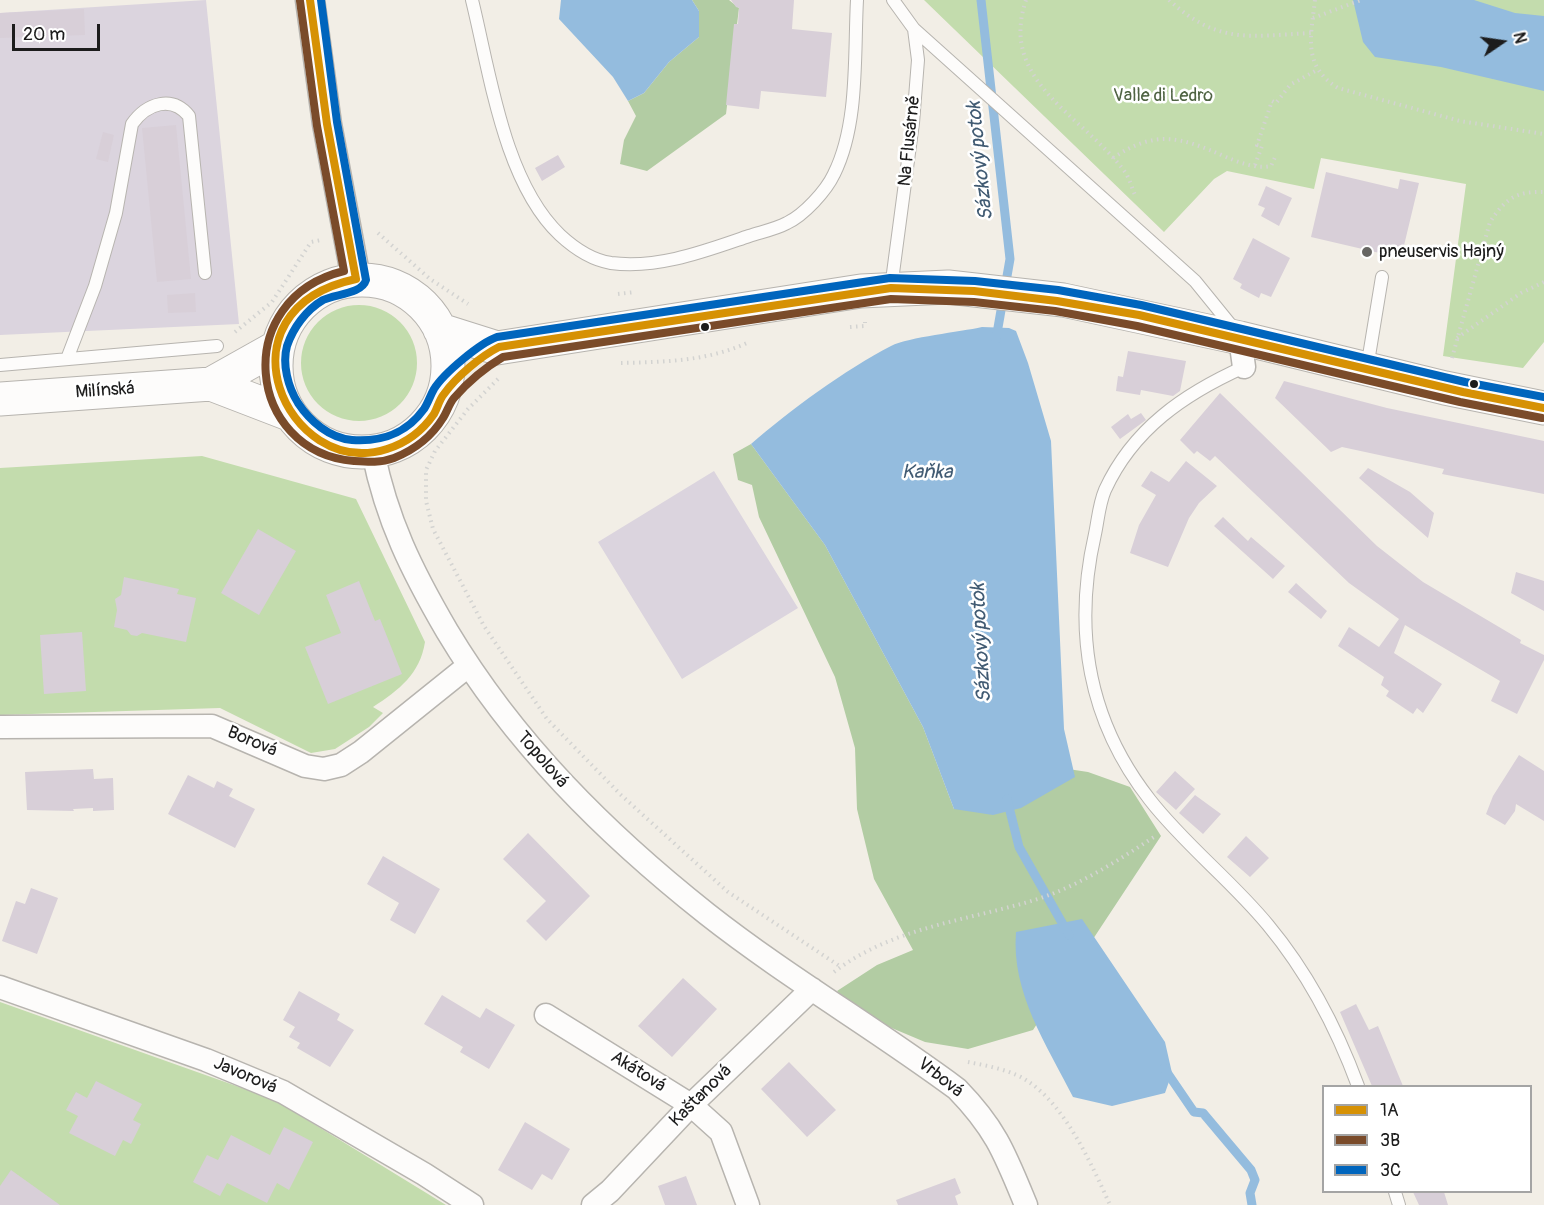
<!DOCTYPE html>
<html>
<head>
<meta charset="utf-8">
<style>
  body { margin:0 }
  #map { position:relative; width:1544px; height:1205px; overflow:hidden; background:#f2eee6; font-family:Pangolin,sans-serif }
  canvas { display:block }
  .legend { position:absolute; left:1322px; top:1085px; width:210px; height:108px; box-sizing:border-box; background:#fff; border:2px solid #a4a4a4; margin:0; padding:8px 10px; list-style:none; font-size:18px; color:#1c1c1c }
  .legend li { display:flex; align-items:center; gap:12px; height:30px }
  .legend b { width:30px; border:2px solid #a4a4a4 }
  .north { position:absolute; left:1472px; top:12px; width:60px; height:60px; -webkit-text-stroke:4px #fff; paint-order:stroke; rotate:77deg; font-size:16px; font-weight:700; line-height:24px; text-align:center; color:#1c1c1c }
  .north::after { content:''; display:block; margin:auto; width:21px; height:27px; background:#1c1c1c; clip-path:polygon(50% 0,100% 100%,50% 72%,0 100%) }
  .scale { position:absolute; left:12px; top:24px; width:88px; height:27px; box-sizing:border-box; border:3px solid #1c1c1c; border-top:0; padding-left:8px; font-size:18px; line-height:21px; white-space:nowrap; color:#1c1c1c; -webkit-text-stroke:4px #fff; paint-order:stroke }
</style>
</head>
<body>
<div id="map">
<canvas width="1544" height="1205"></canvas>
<ul class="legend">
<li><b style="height:8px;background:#d69104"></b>1A</li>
<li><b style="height:8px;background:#7a4b2a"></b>3B</li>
<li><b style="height:8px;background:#0065bd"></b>3C</li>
</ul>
<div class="north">N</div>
<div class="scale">20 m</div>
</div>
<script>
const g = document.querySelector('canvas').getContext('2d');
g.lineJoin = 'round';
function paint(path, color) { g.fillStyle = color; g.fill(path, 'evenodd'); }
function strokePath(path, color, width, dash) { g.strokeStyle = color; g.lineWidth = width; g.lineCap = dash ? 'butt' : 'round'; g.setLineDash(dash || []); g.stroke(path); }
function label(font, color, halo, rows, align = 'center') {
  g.font = font + ' Pangolin,sans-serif'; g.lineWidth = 5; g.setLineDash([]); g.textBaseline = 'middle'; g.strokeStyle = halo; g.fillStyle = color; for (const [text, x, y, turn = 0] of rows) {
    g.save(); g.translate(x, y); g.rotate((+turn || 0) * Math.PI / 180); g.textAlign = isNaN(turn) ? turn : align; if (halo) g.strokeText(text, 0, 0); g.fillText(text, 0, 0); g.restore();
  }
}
const industrial = new Path2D(`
  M 206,0 L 239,324 L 0,335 L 0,13 Z
  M 714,471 L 798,608 L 682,679 L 598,542 Z`);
const green = new Path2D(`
  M 924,0 L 1544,0 L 1544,342 L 1523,368 L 1443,356 L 1466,184 L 1321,158 L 1314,189 L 1227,171 L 1214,179 L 1164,232 Z
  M301 363a58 58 0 1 1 116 0a58 58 0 1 1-116 0Z
  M 202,456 L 356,499 L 425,642 C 420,674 399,690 373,707 L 383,713 L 369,727 L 335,749 L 311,753 L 220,708 L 0,715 L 0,468 Z
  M 0,1002 L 273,1099 L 446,1205 L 0,1205 Z`);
const forest = new Path2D(`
  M 692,0 L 729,0 L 739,8 L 726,114 L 647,171 L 620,164 L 624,140 L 636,116 L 628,101 L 644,93 L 669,62 L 699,37 L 699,11 Z
  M 751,444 L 825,545 L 923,727 L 954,809 L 1068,769 L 1088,772 L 1130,787 L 1161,836 L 1033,1030 L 968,1049 L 925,1042 L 856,1013 L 837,991 L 877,965 L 913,950 L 874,879 L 857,809 L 855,748 L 835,677 L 759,517 L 752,485 L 738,480 L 733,454 Z`);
const water = new Path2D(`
  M 561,0 L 692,0 L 699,11 L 699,37 L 669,62 L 644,93 L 628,101 L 613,77 L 559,19 Z
  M 1353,0 L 1474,0 L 1515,13 L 1544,16 L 1544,91 L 1441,67 L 1375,57 L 1363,42 Z
  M 982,327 L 1009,328 L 1016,331 L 1028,363 L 1051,441 L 1064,729 L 1075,777 L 1021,808 L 993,815 L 954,809 L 923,727 L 825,545 L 751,444 C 789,411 846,369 891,346 C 909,337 960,332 982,327 Z
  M 1082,919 L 1165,1042 L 1172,1073 L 1165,1093 L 1112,1106 L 1073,1097 C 1047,1045 1011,993 1016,932 Z`);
const stream = new Path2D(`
  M 981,0 L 1010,259 L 996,339
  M 1007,799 L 1019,847 L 1069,935
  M 1164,1068 L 1194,1112 L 1203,1113 L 1251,1170 L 1255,1180 L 1250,1193 L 1252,1205`);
const building = new Path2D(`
  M 731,0 L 794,0 L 792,29 L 832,33 L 826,97 L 761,91 L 759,109 L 726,105 L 734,24 L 738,24 L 739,8 L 736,7 Z
  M 84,9 L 85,35 L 0,38 L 0,13 Z
  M 176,125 L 191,279 L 157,282 L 142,128 Z
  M 103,132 L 114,135 L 108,162 L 96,159 Z
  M 558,155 L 565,167 L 542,181 L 535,168 Z
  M 1326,172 L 1398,189 L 1400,179 L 1419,183 L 1401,258 L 1311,237 Z
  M 1266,186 L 1292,198 L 1279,226 L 1261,216 L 1265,208 L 1258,205 Z
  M 1253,238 L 1290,258 L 1271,297 L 1261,293 L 1259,298 L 1240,288 L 1242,284 L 1233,279 Z
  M 195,293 L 196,312 L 168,313 L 167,295 Z
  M 1128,351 L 1186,361 L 1180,391 L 1173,396 L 1141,390 L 1140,395 L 1116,391 L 1118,376 L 1123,377 Z
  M 1284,381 L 1387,408 L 1544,441 L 1544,494 L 1442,474 L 1444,469 L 1342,447 L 1331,452 L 1275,398 Z
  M 1220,393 L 1377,546 L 1423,582 L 1521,640 L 1520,643 L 1544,655 L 1544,660 L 1517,714 L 1491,701 L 1500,681 L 1405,625 L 1394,653 L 1442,684 L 1423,713 L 1417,708 L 1413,714 L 1386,696 L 1389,691 L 1381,685 L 1384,677 L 1338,646 L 1349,627 L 1379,647 L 1399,619 L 1349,583 L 1215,456 L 1210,461 L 1197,451 L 1194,454 L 1180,440 Z
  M 1141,413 L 1146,420 L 1120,439 L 1111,427 L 1128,414 L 1131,419 Z
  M 1186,461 L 1217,486 L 1199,503 L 1189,518 L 1168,567 L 1130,553 L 1139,525 L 1156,495 L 1141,486 L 1151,471 L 1169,482 Z
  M 1368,468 L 1410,492 L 1434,513 L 1428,538 L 1359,478 Z
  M 1223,517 L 1248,541 L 1251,537 L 1285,566 L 1273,579 L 1214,526 Z
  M 258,529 L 296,551 L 259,615 L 221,593 Z
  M 1516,572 L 1544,581 L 1544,611 L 1511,593 Z
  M 124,577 L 179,589 L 177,594 L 196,598 L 186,642 L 142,633 L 137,636 L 131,635 L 127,630 L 114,627 L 117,610 L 115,599 L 121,595 Z
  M 359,581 L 375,621 L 380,619 L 402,674 L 328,704 L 305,647 L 341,633 L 326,595 Z
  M 1296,583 L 1327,611 L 1321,619 L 1288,592 Z
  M 82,632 L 86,691 L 44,694 L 40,635 Z
  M 1519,755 L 1544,771 L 1544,821 L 1516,804 L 1515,811 L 1505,825 L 1486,814 L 1493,796 Z
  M 93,769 L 94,779 L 113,778 L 114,810 L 93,811 L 93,808 L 73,809 L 74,811 L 27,810 L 25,772 Z
  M 1175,771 L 1195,789 L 1176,810 L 1156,792 Z
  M 188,775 L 214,788 L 217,781 L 233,789 L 229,796 L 255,809 L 235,848 L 168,814 Z
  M 1195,795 L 1221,814 L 1203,834 L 1179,813 Z
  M 528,833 L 590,896 L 546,941 L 526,921 L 546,901 L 503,859 Z
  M 1246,836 L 1269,858 L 1250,877 L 1227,857 Z
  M 383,856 L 440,889 L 415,934 L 390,920 L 399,903 L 367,884 Z
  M 31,888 L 58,898 L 37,954 L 2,941 L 16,901 L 25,904 Z
  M 683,978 L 717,1009 L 672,1057 L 638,1026 Z
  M 299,991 L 340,1014 L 337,1020 L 354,1030 L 330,1067 L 297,1048 L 300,1043 L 289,1037 L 295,1027 L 283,1020 Z
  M 442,995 L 480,1018 L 486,1008 L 515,1025 L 489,1069 L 460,1052 L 463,1047 L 424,1024 Z
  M 1356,1004 L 1369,1030 L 1378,1026 L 1403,1086 L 1372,1086 L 1340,1012 Z
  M 789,1062 L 836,1110 L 807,1137 L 761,1089 Z
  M 96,1081 L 142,1104 L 133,1120 L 141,1124 L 131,1144 L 123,1140 L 115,1156 L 69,1133 L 78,1116 L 66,1110 L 76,1092 L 87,1098 Z
  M 525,1122 L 570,1149 L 552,1180 L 542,1174 L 532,1190 L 498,1170 Z
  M 284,1127 L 313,1142 L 289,1190 L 277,1183 L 267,1203 L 227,1183 L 220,1196 L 193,1182 L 207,1155 L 218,1160 L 231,1135 L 270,1155 Z
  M 11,1170 L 60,1205 L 0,1205 L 0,1186 Z
  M 686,1176 L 697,1205 L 665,1205 L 658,1186 Z
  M 955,1178 L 961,1193 L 955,1196 L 958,1205 L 898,1205 L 896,1200 Z
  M 1413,1192 L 1444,1192 L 1448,1205 L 1419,1205 Z`);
const path = new Path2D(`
  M 1026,0 C 998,82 1083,115 1125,172 C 1130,179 1132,189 1136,197
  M 1169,0 C 1218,45 1250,36 1311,33
  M 1315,0 C 1311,36 1302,66 1338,88 L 1460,121 L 1544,134
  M 1313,18 L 1361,0
  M 1113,158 C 1156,129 1181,137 1226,157 C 1240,163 1257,169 1271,166 L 1276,155
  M 1255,165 L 1262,146 L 1257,145 L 1272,101 L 1276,103 L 1290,85 L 1317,70
  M 378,233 L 430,279 L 468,304
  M 618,294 L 635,292
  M 850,327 L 865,326 L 865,322
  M 235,332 L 272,302 L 311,242 L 321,240
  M 1457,338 L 1521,293 L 1544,282
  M 1452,358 L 1490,222 C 1505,199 1516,191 1544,192
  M 621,363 C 665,362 709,361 749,342
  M 498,379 L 468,409 L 435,451 L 426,470 L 426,501 L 433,529 L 484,626 L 547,719 L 621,795 L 728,892 L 841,967
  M 834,972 C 890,929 962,921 1028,902 C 1074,889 1114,863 1154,837
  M 968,1062 C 988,1066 1012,1070 1029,1082 C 1066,1107 1092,1165 1110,1205`);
const service = new Path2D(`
  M 472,0 C 490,73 504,182 560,235 C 574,248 592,260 611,263 C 659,269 705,251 749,236 C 761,232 776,229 787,223 C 804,215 826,191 834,174 C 859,124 854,55 857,0
  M 914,29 L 1195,281 L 1234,329
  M 891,288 L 913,123 L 918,60 L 914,29 L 893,0
  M 67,359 L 95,286 L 116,213 L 132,124 C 147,103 172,95 189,116 L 205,273
  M 0,365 L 217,346
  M 1244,367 C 1184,394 1133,429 1105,490 C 1099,504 1098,520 1095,534 C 1073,630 1088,721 1150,800 C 1185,845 1232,881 1268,925 C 1307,972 1337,1029 1358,1086
  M 1367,368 L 1382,277
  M 1395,1192 L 1399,1205`);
const minor = new Path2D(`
  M 1240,338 L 1244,367
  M 373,452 C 387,521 412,571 447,631 C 514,743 606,834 707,914 C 787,977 875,1028 957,1089 C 996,1129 1005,1154 1026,1205
  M 0,727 L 212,726 L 305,766 L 324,769 L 341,765 L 361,752 L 468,666
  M 0,987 L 206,1060 L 283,1092 L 424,1174 L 472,1205
  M 546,1015 L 691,1105 L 721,1132 L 748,1205
  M 593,1205 L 610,1191 L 691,1105 L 812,989`);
const tertiary = new Path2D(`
  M 310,0 L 327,124 L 356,279`);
const primary = new Path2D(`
  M276 366a86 86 0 1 1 172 0a86 86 0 1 1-172 0Z
  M 440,330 L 497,348 L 861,291 L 948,287 L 1063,300 L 1240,338 L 1445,388 L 1544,408
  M 211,384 L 289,414
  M 0,399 L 211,384 L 277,347`);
const bus1 = new Path2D(`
  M 310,0 L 327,124 L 356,279 C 211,310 287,481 387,449 C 406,443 423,430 434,414 C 438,407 439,400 444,394 C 456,377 481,356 499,347 L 891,288 L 974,291 L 1057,301 L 1139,315 L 1463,392 L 1544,408`);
const bus2 = new Path2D(`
  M 300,1 L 317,126 L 344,271 C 230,299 246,452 354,461 C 368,462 381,463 394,458 C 414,450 432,436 443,418 C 447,412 449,404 454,398 C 467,383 486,367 503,357 L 891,299 L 974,302 L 1055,311 L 1137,326 L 1460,402 L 1542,418`);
const bus3 = new Path2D(`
  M 321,0 L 337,122 L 366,280 C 362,294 335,294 323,300 C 306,310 293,328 287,346 C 282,364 288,387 298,403 C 310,421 329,438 352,440 C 382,442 406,434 424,409 C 428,403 430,396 434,389 C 444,373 480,343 497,337 L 890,278 L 975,281 L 1058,290 L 1141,305 L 1465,382 L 1544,397`);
const markers = [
  [1367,252,6,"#676663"],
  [705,327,5,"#1c1c1c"],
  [1474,384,5,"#1c1c1c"]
];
const parkNames = [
  ["Valle di Ledro",1163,96]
];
const streetNames = [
  ["Na Flusárně",910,141,-84],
  ["Milínská",105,391,-4],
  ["Borová",252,742,23],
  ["Topolová",542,760,49],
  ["Akátová",638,1072,32],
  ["Javorová",245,1076,23],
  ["Vrbová",940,1078,38],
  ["Kaštanová",701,1096,-45]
];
const poiNames = [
  ["pneuservis Hajný",1379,252]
];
const waterNames = [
  ["Sázkový potok",981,161,-96],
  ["Kaňka",927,473],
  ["Sázkový potok",982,643,-93]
];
paint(industrial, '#dbd4de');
paint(green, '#c3dcad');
paint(forest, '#b2cca3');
paint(water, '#94bcde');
strokePath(stream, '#94bcde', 9);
paint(building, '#d8cfd8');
strokePath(service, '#b7b4af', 14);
strokePath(minor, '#b7b4af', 25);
strokePath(tertiary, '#b7b4af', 31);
strokePath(primary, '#b7b4af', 35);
strokePath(path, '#d3d3d1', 4, [1.5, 4.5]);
strokePath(service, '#fdfcfb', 12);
strokePath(minor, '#fdfcfb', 22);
strokePath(tertiary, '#fdfcfb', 28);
strokePath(primary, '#fdfcfb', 33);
strokePath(bus1, '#d69104', 8);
strokePath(bus2, '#7a4b2a', 8);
strokePath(bus3, '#0065bd', 8);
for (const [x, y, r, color] of markers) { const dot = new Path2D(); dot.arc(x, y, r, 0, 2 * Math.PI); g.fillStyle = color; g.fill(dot); strokePath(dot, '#fff', 2); }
label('18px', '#4f6343', '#fff', parkNames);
label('18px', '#1c1c1c', '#fff', streetNames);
label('18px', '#1c1c1c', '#fff', poiNames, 'left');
label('italic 20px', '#405a72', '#fff', waterNames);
</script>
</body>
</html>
